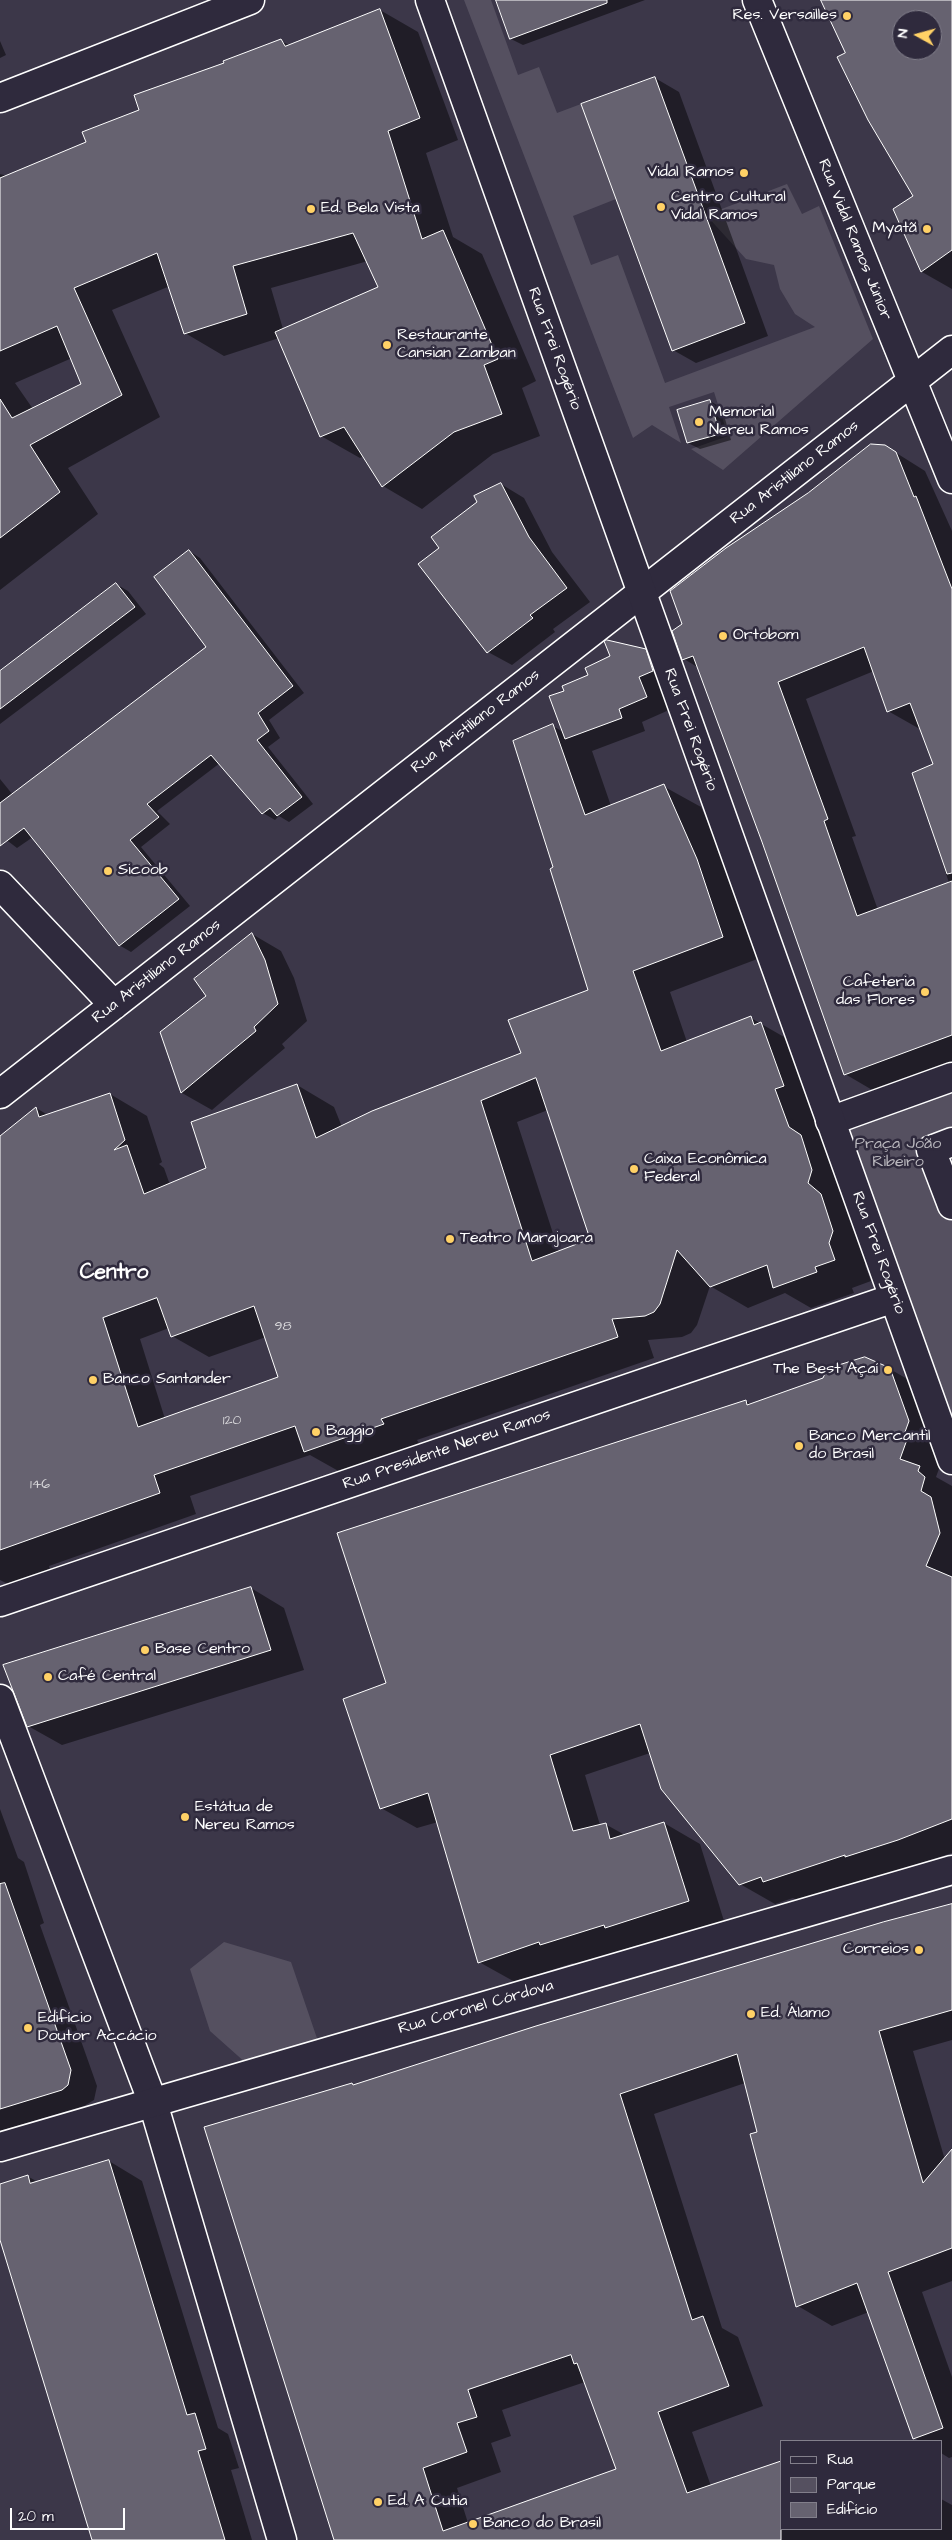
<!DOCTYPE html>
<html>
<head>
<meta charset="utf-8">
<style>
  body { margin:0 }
  #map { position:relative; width:952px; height:2540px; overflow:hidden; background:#3c3749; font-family:"Architects Daughter",sans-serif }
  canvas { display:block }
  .legend { position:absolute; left:780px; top:2440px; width:162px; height:90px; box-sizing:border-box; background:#2f2a3d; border:1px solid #827f8b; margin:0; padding:6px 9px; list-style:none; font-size:15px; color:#fff }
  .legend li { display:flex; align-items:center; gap:10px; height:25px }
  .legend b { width:25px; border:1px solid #827f8b }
  .north { position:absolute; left:892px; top:10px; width:50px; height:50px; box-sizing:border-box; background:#2f2a3d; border:1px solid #827f8b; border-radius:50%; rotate:277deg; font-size:14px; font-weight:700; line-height:20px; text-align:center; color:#fff }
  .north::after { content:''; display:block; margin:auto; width:18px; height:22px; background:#ffd166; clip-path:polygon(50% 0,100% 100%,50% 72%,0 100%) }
  .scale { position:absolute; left:10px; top:2508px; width:115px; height:22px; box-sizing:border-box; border:2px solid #fff; border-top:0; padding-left:6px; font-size:15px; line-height:18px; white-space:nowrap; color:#fff; -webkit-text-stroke:4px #2f2a3d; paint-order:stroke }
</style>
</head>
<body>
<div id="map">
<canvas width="952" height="2540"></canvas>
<ul class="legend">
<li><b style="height:6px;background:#2f2a3d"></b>Rua</li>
<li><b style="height:14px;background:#555060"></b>Parque</li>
<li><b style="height:14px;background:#666270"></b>Edifício</li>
</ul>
<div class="north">N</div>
<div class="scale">20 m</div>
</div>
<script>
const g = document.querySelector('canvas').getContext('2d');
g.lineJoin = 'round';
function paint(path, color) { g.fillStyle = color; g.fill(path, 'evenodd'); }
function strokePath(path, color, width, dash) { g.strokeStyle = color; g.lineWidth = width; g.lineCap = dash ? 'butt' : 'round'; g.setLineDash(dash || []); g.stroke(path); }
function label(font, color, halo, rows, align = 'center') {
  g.font = font + ' "Architects Daughter",sans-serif'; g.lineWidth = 5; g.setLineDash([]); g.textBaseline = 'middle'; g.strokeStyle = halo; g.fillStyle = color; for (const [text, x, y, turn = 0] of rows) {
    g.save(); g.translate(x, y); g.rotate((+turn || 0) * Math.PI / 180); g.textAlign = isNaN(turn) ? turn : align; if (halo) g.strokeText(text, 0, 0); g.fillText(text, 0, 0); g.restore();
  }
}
const green = new Path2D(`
  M 464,0 L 491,0 L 518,75 L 539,67 L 557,113 L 581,104 L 616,199 L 573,216 L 591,265 L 618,255 L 665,383 L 815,327 L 795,314 L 780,289 L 774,265 L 746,259 L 706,215 L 787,184 L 802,214 L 819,206 L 873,339 L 723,470 L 691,449 L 728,436 L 714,392 L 669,407 L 681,443 L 652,425 L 633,438 Z
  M 952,1077 L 952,1450 L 830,1121 Z
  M 224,1942 L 291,1962 L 322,2053 L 256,2072 L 210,2031 L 190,1969 Z`);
const shadow = new Path2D(`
  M 497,0 L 645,0 L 523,45 L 511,39 Z
  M 822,0 L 952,0 L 952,289 L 922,272 L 895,209 L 914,196 ZM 902,20 L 932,20 L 932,50 L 902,50 Z
  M 380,10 L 418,32 L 458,140 L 426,153 L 453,237 L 482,254 L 536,381 L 522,388 L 540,436 L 493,454 L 422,509 L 383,486 L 364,456 L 360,458 L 321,436 L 279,338 L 224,356 L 185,333 L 170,286 L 112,310 L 160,417 L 68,468 L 98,514 L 0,590 L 0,174 L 8,176 L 88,142 L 226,64 L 281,41 L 289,45 ZM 368,261 L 379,288 L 283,329 L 271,288 ZM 72,358 L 82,384 L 33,409 L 15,383 Z
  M 0,41 L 6,55 L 0,58 Z
  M 655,78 L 679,92 L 768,336 L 696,363 L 673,350 Z
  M 710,401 L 722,408 L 731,440 L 700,449 L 688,443 Z
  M 890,449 L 925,471 L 952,531 L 952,1062 L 874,1091 L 845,1074 L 699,668 L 684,659 ZM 874,671 L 888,711 L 918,728 L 920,727 L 935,765 L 914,774 L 949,883 L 878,910 L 852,837 L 856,836 L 806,699 Z
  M 501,484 L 524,498 L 552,552 L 590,602 L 553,629 L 555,632 L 512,665 L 488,652 L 441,548 Z
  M 189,551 L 200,558 L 304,693 L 269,720 L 280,738 L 268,747 L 313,804 L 289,822 L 279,816 L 275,820 L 263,813 L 220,763 L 157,811 L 170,824 L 141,847 L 190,906 L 131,952 L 119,945 L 33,837 L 17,848 L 0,835 L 0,779 L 13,795 L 208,647 Z
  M 116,584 L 128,591 L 146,614 L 0,724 L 0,673 Z
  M 645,650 L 669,664 L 676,684 L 662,690 L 669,710 L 642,722 L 645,731 L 592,751 L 611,806 L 663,786 L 701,807 L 734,882 L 760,958 L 670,992 L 687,1042 L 751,1018 L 798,1045 L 821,1107 L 811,1111 L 826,1150 L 838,1158 L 849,1192 L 845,1206 L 858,1217 L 869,1253 L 865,1265 L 871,1281 L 852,1288 L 854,1293 L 811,1308 L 785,1293 L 748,1308 L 710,1286 L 697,1325 L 691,1333 L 682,1337 L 648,1340 L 654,1358 L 417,1440 L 420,1445 L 342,1473 L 310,1455 L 190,1496 L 196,1514 L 49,1566 L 50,1570 L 10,1585 L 0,1580 L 0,1137 L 36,1108 L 48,1115 L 110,1094 L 147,1116 L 162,1162 L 159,1164 L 164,1168 L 170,1185 L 208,1169 L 297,1085 L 334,1107 L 342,1127 L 523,1054 L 590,991 L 555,868 L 553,726 L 563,732 L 566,692 ZM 548,1110 L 591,1240 L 559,1252 L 517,1122 ZM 169,1328 L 172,1336 L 209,1357 L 266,1337 L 280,1378 L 165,1419 L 140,1339 Z
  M 252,934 L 281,951 L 294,978 L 307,1021 L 282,1044 L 285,1048 L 212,1110 L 182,1093 L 162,1033 L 208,996 Z
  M 890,1369 L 926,1390 L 944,1455 L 936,1477 L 952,1486 L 952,1853 L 800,1902 L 793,1898 L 775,1904 L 740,1884 L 650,1753 L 585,1775 L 600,1825 L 605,1824 L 625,1835 L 664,1823 L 700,1844 L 724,1921 L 642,1947 L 638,1945 L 576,1965 L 573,1963 L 515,1982 L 479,1962 L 438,1822 L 417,1828 L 381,1808 L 388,1684 L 746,1401 L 752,1405 Z
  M 251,1588 L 284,1608 L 304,1670 L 62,1745 L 28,1726 Z
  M 0,1809 L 18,1858 L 24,1862 L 44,1923 L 40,1925 L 97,2086 L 94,2100 L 84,2106 L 0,2131 Z
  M 952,1905 L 952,2040 L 913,2051 L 945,2160 L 952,2151 L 952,2281 L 922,2292 L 952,2377 L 952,2457 L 949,2458 L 941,2453 L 941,2441 L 920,2441 L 914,2438 L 869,2312 L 832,2326 L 798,2306 L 745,2083 L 654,2114 L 722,2328 L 738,2337 L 763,2406 L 692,2432 L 712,2489 L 781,2529 L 941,2529 L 941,2499 L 952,2505 L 952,2540 L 335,2540 L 352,2084 L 355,2085 ZM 585,2382 L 618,2470 L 468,2523 L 457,2488 L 501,2472 L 491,2443 L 511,2436 L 502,2410 Z
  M 109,2161 L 142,2181 L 218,2428 L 228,2434 L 239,2468 L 231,2470 L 252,2540 L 93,2540 L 0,2236 L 0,2185 L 27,2176 L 38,2182 Z`);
const building = new Path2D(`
  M 496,0 L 607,0 L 607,3 L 510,39 Z
  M 821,0 L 952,0 L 952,250 L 921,272 L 893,209 L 913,196 L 868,120 L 837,57 L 845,53 ZM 902,20 L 932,20 L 932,50 L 902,50 Z
  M 380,9 L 420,118 L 388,131 L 422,239 L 443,230 L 498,359 L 484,365 L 502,414 L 454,432 L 382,487 L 344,427 L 320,437 L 275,332 L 378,287 L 353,233 L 233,266 L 247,314 L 184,334 L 157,253 L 74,288 L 122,395 L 30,445 L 60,492 L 0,538 L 0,399 L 12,418 L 81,384 L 57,326 L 0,351 L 0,178 L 86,142 L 82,132 L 139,110 L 134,95 L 224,63 L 223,61 L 281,39 L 285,46 Z
  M 655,77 L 745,323 L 672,351 L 581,104 Z
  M 710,400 L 720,434 L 687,443 L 677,410 Z
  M 871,444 L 885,445 L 896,452 L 914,497 L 916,496 L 952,589 L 952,873 L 947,874 L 912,773 L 933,764 L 910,703 L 887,712 L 864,647 L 778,682 L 828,819 L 824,821 L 857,916 L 952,881 L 952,1035 L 844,1075 L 762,842 L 693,656 L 682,660 L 672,631 L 682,624 L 670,591 L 726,548 L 808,493 Z
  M 501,483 L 529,537 L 567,588 L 530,615 L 533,618 L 487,653 L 418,564 L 439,548 L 431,537 L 477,502 L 474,496 Z
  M 189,550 L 293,686 L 258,713 L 269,731 L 257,740 L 302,797 L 277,816 L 270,808 L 262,814 L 211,755 L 147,804 L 159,817 L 130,840 L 179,899 L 119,946 L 24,828 L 0,846 L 0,803 L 206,647 L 154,577 Z
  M 116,583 L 135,607 L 0,709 L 0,671 Z
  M 607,640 L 646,649 L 653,671 L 639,677 L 647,697 L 619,709 L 622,718 L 565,739 L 549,696 L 564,691 L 562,686 L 588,675 L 585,668 L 610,656 L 604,641 Z
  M 553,724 L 585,815 L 664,784 L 697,859 L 723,937 L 633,971 L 661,1051 L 751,1016 L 754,1025 L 761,1022 L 784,1086 L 775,1089 L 789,1127 L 801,1135 L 812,1170 L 808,1183 L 821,1194 L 833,1231 L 829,1243 L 835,1260 L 815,1267 L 817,1272 L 773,1288 L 767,1265 L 710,1287 L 677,1250 L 660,1304 L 654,1312 L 645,1316 L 612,1319 L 618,1337 L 381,1419 L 384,1424 L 304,1452 L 295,1426 L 154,1475 L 160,1493 L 0,1550 L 0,1136 L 36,1107 L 39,1117 L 110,1093 L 125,1140 L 114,1150 L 127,1145 L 144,1194 L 206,1168 L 191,1122 L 297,1084 L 316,1138 L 372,1111 L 521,1053 L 508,1020 L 588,990 L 550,869 L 553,867 L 513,741 ZM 536,1078 L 590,1239 L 532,1261 L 481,1101 ZM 157,1298 L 171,1337 L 254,1306 L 278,1377 L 138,1427 L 103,1318 Z
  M 252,933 L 265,960 L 278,1004 L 254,1027 L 256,1031 L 181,1093 L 160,1032 L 206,996 L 194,979 Z
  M 865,1357 L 890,1368 L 909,1421 L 905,1432 L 909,1434 L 900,1459 L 920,1466 L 918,1471 L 925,1477 L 921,1491 L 931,1497 L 940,1533 L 926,1566 L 952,1577 L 952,1819 L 898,1840 L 845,1857 L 845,1855 L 763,1882 L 761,1877 L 739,1885 L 661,1789 L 640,1724 L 550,1755 L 573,1831 L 606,1823 L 610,1839 L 664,1822 L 689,1901 L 605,1928 L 604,1925 L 540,1945 L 539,1942 L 478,1963 L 428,1793 L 380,1809 L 343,1699 L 386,1683 L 337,1533 L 746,1400 L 747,1405 L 823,1378 L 827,1369 Z
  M 251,1587 L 271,1650 L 27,1727 L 3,1665 Z
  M 5,1883 L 71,2070 L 68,2085 L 62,2090 L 0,2109 L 0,1884 Z
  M 952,1904 L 952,2010 L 879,2031 L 923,2183 L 952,2149 L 952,2248 L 888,2272 L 943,2428 L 913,2439 L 857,2283 L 796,2307 L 750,2134 L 757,2132 L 737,2054 L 620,2094 L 692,2320 L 703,2316 L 729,2386 L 658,2412 L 687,2493 L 781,2461 L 781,2540 L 334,2540 L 204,2127 L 352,2083 L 353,2085 L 536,2026 L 883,1922 ZM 571,2355 L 574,2364 L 577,2363 L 616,2469 L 443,2531 L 423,2468 L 467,2452 L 457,2423 L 477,2417 L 468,2390 Z
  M 109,2160 L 187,2415 L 195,2413 L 206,2449 L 198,2451 L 225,2540 L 92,2540 L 0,2240 L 0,2184 L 28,2175 L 30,2183 Z`);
const pedestrian = new Path2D(`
  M 952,1142 L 931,1150 L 952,1205
  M 0,1699 L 153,2103 L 282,2540`);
const minor = new Path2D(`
  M 830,1121 L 952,1077`);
const tertiary = new Path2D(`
  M 757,0 L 952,479
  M 0,885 L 114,1005
  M 0,1094 L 952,350
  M 0,2147 L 952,1870`);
const secondary = new Path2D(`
  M 430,0 L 952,1460
  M 0,98 L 250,0
  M 0,1602 L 894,1298`);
const markers = [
  [847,16,5,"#ffd166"],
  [744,173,5,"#ffd166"],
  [661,207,5,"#ffd166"],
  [311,209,5,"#ffd166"],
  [927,229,5,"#ffd166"],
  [387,345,5,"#ffd166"],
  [699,422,5,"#ffd166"],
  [723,636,5,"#ffd166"],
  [108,871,5,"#ffd166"],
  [925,992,5,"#ffd166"],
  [634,1169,5,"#ffd166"],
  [450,1239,5,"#ffd166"],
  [888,1370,5,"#ffd166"],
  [93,1380,5,"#ffd166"],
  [316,1432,5,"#ffd166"],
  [799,1446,5,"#ffd166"],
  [145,1650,5,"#ffd166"],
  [48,1677,5,"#ffd166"],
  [185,1817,5,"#ffd166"],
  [919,1950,5,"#ffd166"],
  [751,2014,5,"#ffd166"],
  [28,2028,5,"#ffd166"],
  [378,2502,5,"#ffd166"],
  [473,2524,5,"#ffd166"]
];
const numberNames = [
  ["98",283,1327],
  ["120",232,1421],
  ["146",40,1485]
];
const poiNames = [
  ["Res. Versailles",837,16,"right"],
  ["Vidal Ramos",734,173,"right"],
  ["Centro Cultural",671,198],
  ["Vidal Ramos",671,216],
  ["Ed. Bela Vista",321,209],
  ["Myatã",917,229,"right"],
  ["Restaurante",397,336],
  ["Cansian Zamban",397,354],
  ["Memorial",709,413],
  ["Nereu Ramos",709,431],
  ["Ortobom",733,636],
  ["Sicoob",118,871],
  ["Cafeteria",915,983,"right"],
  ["das Flores",915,1001,"right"],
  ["Caixa Econômica",644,1160],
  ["Federal",644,1178],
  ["Teatro Marajoara",460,1239],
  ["The Best Açaí",878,1370,"right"],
  ["Banco Santander",103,1380],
  ["Baggio",326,1432],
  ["Banco Mercantil",809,1437],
  ["do Brasil",809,1455],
  ["Base Centro",155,1650],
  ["Café Central",58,1677],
  ["Estátua de",195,1808],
  ["Nereu Ramos",195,1826],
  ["Correios",909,1950,"right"],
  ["Ed. Álamo",761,2014],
  ["Edifício",38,2019],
  ["Doutor Accácio",38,2037],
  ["Ed. A Cutia",388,2502],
  ["Banco do Brasil",483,2524]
];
const streetNames = [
  ["Rua Vidal Ramos Júnior",854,240,68],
  ["Rua Frei Rogério",554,349,70],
  ["Rua Aristiliano Ramos",795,473,-38],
  ["Rua Aristiliano Ramos",476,722,-38],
  ["Rua Frei Rogério",690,730,70],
  ["Rua Aristiliano Ramos",157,972,-38],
  ["Rua Frei Rogério",878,1253,70],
  ["Rua Presidente Nereu Ramos",447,1450,-19],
  ["Rua Coronel Córdova",476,2008,-16]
];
const parkNames = [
  ["Praça João",898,1145],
  ["Ribeiro",898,1163]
];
const districtNames = [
  ["Centro",114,1274]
];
paint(green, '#555060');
paint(shadow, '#0007');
paint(building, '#666270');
strokePath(building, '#fff', 1);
strokePath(pedestrian, '#fff', 31);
strokePath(minor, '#fff', 31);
strokePath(tertiary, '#fff', 31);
strokePath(secondary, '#fff', 31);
strokePath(pedestrian, '#2f2a3d', 28);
strokePath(minor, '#2f2a3d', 28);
strokePath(tertiary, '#2f2a3d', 28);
strokePath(secondary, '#2f2a3d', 28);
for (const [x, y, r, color] of markers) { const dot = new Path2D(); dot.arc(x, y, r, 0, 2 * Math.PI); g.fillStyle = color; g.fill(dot); strokePath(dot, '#2f2a3d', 2); }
label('14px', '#d9d8db', null, numberNames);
label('16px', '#fff', '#2f2a3d', poiNames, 'left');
label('16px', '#fff', '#2f2a3d', streetNames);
label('16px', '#bbb9bf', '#2f2a3d', parkNames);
label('bold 21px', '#fff', '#2f2a3d', districtNames);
</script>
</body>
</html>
